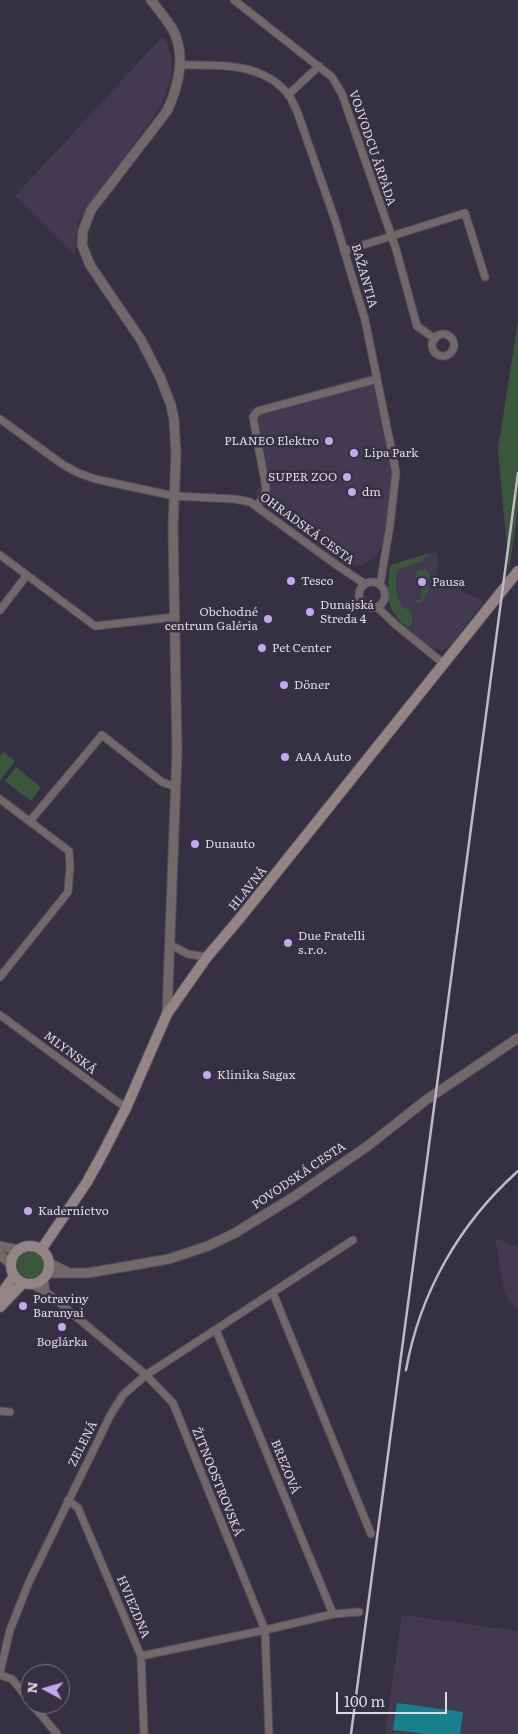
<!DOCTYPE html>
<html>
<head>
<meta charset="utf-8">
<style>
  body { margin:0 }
  #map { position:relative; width:518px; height:1734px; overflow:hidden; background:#363142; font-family:Literata,serif }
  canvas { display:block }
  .north { position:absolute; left:20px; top:1664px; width:50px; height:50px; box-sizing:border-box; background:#363142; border:1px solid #787482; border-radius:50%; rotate:276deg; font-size:14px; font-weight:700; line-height:20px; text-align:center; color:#dcd9e3 }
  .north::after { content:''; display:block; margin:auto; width:18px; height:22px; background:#c6a6f0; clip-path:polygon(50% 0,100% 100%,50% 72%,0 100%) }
  .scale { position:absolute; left:336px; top:1692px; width:111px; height:22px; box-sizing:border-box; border:2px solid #dcd9e3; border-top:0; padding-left:6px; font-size:15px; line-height:18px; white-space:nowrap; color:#dcd9e3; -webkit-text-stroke:4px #363142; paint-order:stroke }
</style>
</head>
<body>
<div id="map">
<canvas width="518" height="1734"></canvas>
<div class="north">N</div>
<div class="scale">100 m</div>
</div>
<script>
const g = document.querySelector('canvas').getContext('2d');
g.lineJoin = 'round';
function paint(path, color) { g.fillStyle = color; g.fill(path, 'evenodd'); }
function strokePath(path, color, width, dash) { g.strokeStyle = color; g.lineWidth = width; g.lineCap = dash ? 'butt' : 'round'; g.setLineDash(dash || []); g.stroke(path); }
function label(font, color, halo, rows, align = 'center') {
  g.font = font + ' Literata,serif'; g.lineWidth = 5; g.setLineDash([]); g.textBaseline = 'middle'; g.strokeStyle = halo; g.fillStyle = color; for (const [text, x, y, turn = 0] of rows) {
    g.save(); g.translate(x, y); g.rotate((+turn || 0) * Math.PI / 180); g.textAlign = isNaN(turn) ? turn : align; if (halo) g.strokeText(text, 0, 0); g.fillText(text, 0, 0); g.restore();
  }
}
const built = new Path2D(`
  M 162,37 L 167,42 L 171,55 L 172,76 L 159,109 L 78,222 L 75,256 L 15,196 Z
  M 379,372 L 396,455 L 382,546 L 374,559 L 358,566 L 342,563 L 254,494 L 262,484 L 248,409 Z
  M 430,553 L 437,553 L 438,578 L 484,602 L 448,648 L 440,650 L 427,645 L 407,628 L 392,610 L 388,601 L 390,565 Z
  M 495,1238 L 518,1247 L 518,1309 L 505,1294 Z
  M 402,1615 L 518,1631 L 518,1734 L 385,1734 Z`);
const green = new Path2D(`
  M 518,321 L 518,508 L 509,571 L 498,449 Z
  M 430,553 L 422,561 L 398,570 C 396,579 394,591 399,601 C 404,614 416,604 411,626 L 407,627 C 384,611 388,590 390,565 Z
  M 420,569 L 427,570 L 430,576 C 428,586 428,600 418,604 L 415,600 L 421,600 L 422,587 L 426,586 L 427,578 L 416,577 L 416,573 Z
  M 3,752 L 15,761 L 0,781 L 0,756 Z
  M 16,767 L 41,787 L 31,801 L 5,781 Z
  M17 1264a14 14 0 1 1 28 0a14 14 0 1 1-28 0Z`);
const water = new Path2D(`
  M 397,1703 L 463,1712 L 460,1734 L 426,1734 L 393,1730 Z`);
const minor = new Path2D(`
  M 234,0 L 332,77 L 342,94 L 396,249 L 417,326 L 435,339
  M 181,65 C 218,65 262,62 288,94 C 292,99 294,106 297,111 L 335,220 L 365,320 L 396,472 L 390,525 L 380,585
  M 288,95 L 319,66
  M 344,251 L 465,213 L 485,277
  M432 345a11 11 0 1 1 22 0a11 11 0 1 1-22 0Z
  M 0,419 L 62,464 L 76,472 L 95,479 L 174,496 L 235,499 L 250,502 L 338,566 L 365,584
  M 257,506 L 265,495 L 266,488 L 253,417 L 258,411 L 377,379
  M 0,555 L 95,626 L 175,617
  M359 595a13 13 0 1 1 26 0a13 13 0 1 1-26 0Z
  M 377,607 L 396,625 L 443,663
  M 0,610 L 27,575
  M 0,799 L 69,851 L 70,866 L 68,892 L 0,977
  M 30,821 L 102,735 L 162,782 L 176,787
  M 169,944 L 188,954 L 207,957
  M 0,1015 L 126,1108
  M 44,1278 L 46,1292
  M 30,1284 L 49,1294 L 146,1375 L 173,1403 L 265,1630 L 269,1734
  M 273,1293 L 371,1534
  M 216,1330 L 333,1614
  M 0,1411 L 10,1412
  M 68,1500 L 78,1508 L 141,1656 L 144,1734
  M 141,1656 L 265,1630 L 333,1614 L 359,1612
  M 0,1672 L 10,1630 L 29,1582 L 111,1414 L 123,1395 L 146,1375 L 353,1240
  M 0,1675 L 12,1679 L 30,1701
  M 32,1704 L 57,1734`);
const tertiary = new Path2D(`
  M 151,0 C 158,9 166,19 172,28 C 187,55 179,85 167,111 L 91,210 L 83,231 L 82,245 L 90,265 L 141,340 L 160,377 L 171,405 L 174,420 L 176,454 L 173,527 L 177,752 L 167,1014
  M 0,1246 L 18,1250
  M 0,1255 L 11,1264
  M 49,1263 L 67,1272
  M 47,1273 L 88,1273 L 169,1259 L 208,1246 L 235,1233 L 295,1196 L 369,1145 L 426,1100 L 518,1038`);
const secondary = new Path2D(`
  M11 1265a19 19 0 1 1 38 0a19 19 0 1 1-38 0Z
  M 41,1250 L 87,1182 L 103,1153 L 126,1108 L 167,1014 L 207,957 L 240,918 L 518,571
  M 0,1296 L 14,1276
  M 0,1307 L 23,1283`);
const rail = new Path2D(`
  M 406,1370 C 420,1292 460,1223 518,1171
  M 351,1734 L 518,473`);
const markers = [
  [329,441,5,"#c6a6f0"],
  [354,453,5,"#c6a6f0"],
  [347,477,5,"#c6a6f0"],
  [352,492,5,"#c6a6f0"],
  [291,581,5,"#c6a6f0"],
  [422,582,5,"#c6a6f0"],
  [310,612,5,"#c6a6f0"],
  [268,619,5,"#c6a6f0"],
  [262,648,5,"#c6a6f0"],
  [284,685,5,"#c6a6f0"],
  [285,757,5,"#c6a6f0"],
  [195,844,5,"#c6a6f0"],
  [288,943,5,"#c6a6f0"],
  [207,1075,5,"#c6a6f0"],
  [28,1211,5,"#c6a6f0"],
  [23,1306,5,"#c6a6f0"],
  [62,1327,5,"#c6a6f0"]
];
const streetNames = [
  ["VOJVODCU ÁRPÁDA",372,148,71],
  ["BAŽANTIA",364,276,74],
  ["OHRADSKÁ CESTA",307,529,36],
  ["HLAVNÁ",248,889,-51],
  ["MLYNSKÁ",70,1053,37],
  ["POVODSKÁ CESTA",299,1176,-34],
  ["ZELENÁ",83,1444,-63],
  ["BREZOVÁ",285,1467,68],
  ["ŽITNOOSTROVSKÁ",217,1482,68],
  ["HVIEZDNA",133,1607,67]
];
const poiNames = [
  ["PLANEO Elektro",319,441,"right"],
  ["Lipa Park",364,453],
  ["SUPER ZOO",337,477,"right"],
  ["dm",362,492],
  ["Tesco",301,581],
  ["Pausa",432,582],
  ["Dunajská",320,605],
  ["Streda 4",320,619],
  ["Obchodné",258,612,"right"],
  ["centrum Galéria",258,626,"right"],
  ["Pet Center",272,648],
  ["Döner",294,685],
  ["AAA Auto",295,757],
  ["Dunauto",205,844],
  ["Due Fratelli",298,936],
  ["s.r.o.",298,950],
  ["Klinika Sagax",217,1075],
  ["Kaderníctvo",38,1211],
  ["Potraviny",33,1299],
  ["Baranyai",33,1313],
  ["Boglárka",62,1342,"center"]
];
paint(built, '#413a50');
paint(green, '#3b573b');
paint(water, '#17808c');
strokePath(minor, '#544f5f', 9);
strokePath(tertiary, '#544f5f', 11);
strokePath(secondary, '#544f5f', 12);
strokePath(minor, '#726867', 7);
strokePath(tertiary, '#726867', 9);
strokePath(secondary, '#948483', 10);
strokePath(rail, '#bdb9c5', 2.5);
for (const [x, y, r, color] of markers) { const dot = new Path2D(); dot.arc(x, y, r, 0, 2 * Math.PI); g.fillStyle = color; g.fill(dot); strokePath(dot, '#363142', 2); }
label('12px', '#dcd9e3', '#363142', streetNames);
label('12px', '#dcd9e3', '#363142', poiNames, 'left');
</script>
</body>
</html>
